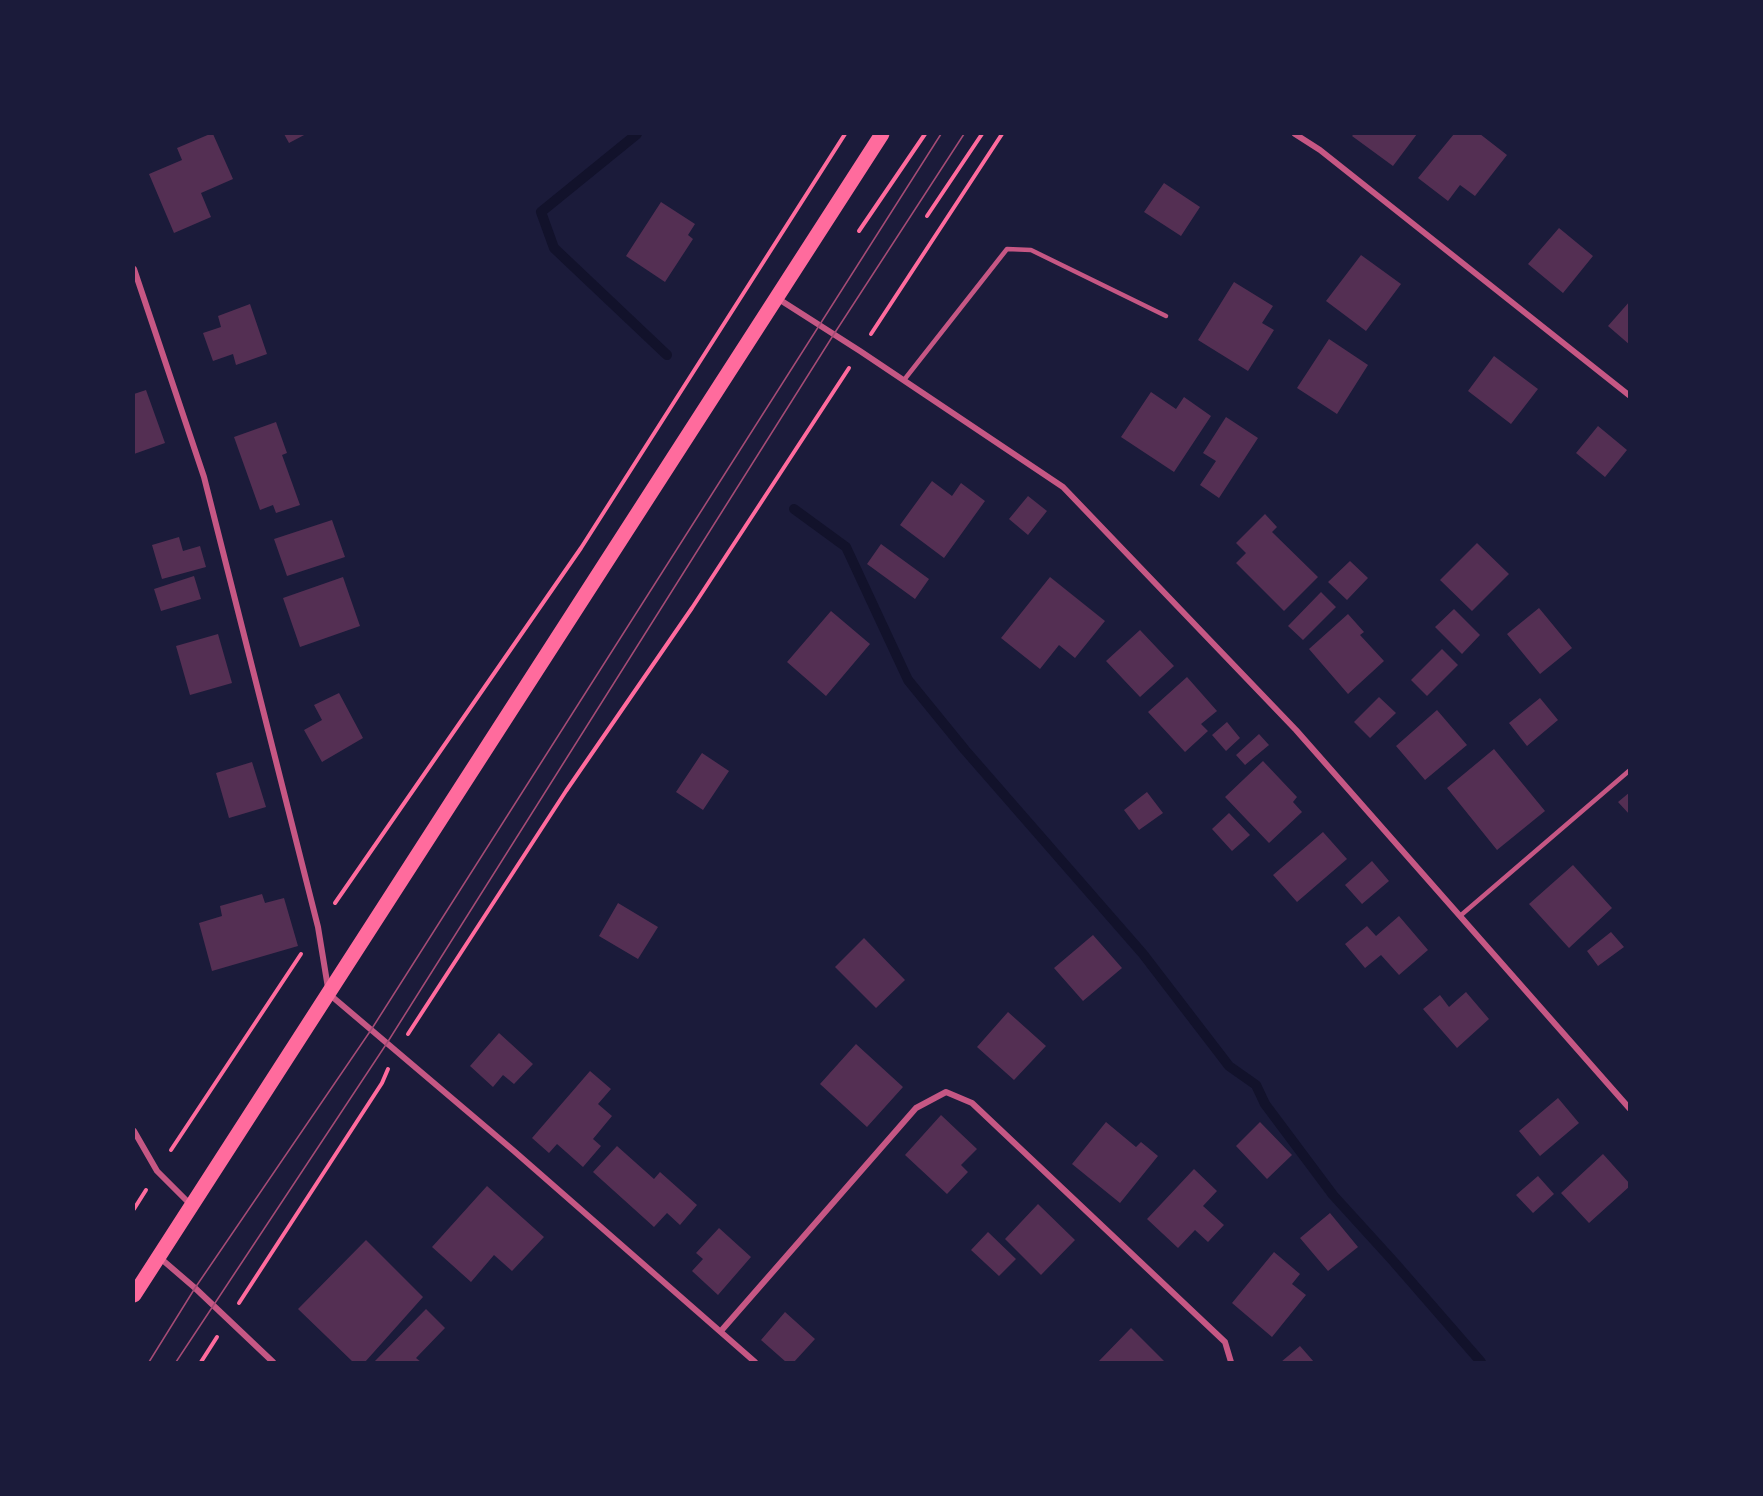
<!DOCTYPE html>
<html>
<head>
<meta charset="utf-8">
<style>
  body { margin:0 }
  #map { position:relative; width:1763px; height:1496px; overflow:hidden; background:#1b1b3a; font-family:"PT Serif",serif }
  canvas { display:block }
  .frame { position:absolute; inset:0; border:135px solid #1b1b3a; pointer-events:none }
</style>
</head>
<body>
<div id="map">
<canvas width="1763" height="1496"></canvas>
<div class="frame"></div>
</div>
<script>
const g = document.querySelector('canvas').getContext('2d');
g.lineJoin = 'round';
function strokePath(path, color, width, dash) { g.strokeStyle = color; g.lineWidth = width; g.lineCap = dash ? 'butt' : 'round'; g.setLineDash(dash || []); g.stroke(path); }
function paint(path, color) { g.fillStyle = color; g.fill(path, 'evenodd'); }
const stream = new Path2D(`
  M 637,134 L 541,212 L 554,248 L 667,355
  M 794,509 L 846,547 L 908,680 L 965,750 L 1143,954 L 1229,1066 L 1256,1085 L 1265,1104 L 1333,1195 L 1394,1262 L 1481,1362`);
const building = new Path2D(`
  M 210,134 L 213,134 L 233,179 L 201,193 L 211,217 L 174,233 L 149,174 L 182,160 L 177,148 Z
  M 284,134 L 306,134 L 289,143 Z
  M 1354,134 L 1417,134 L 1393,166 L 1352,136 Z
  M 1454,134 L 1480,134 L 1507,155 L 1475,196 L 1460,185 L 1448,201 L 1418,178 Z
  M 1164,183 L 1200,207 L 1181,236 L 1144,212 Z
  M 661,202 L 695,224 L 688,235 L 693,239 L 665,282 L 626,256 Z
  M 1559,228 L 1593,256 L 1563,293 L 1528,264 Z
  M 1361,255 L 1401,284 L 1366,331 L 1326,301 Z
  M 1234,282 L 1273,306 L 1262,323 L 1274,330 L 1248,371 L 1198,340 Z
  M 1630,301 L 1630,345 L 1608,326 Z
  M 250,304 L 267,354 L 236,365 L 233,354 L 213,361 L 203,333 L 221,327 L 218,316 Z
  M 1329,339 L 1368,365 L 1337,414 L 1297,388 Z
  M 1494,356 L 1538,389 L 1511,424 L 1468,391 Z
  M 146,390 L 165,443 L 134,454 L 134,394 Z
  M 1151,392 L 1176,409 L 1184,397 L 1211,416 L 1174,472 L 1121,437 Z
  M 1226,417 L 1258,438 L 1219,498 L 1200,485 L 1216,461 L 1203,453 Z
  M 276,422 L 287,453 L 282,455 L 300,505 L 276,513 L 273,505 L 260,510 L 234,437 Z
  M 1598,426 L 1627,450 L 1605,477 L 1576,453 Z
  M 932,481 L 952,496 L 961,483 L 985,501 L 944,558 L 900,525 Z
  M 1028,496 L 1047,511 L 1028,535 L 1009,519 Z
  M 1265,514 L 1277,527 L 1272,532 L 1318,577 L 1284,611 L 1236,563 L 1246,553 L 1236,543 Z
  M 332,520 L 345,557 L 287,576 L 274,539 Z
  M 179,537 L 183,551 L 200,546 L 206,567 L 162,579 L 152,545 Z
  M 1477,543 L 1509,574 L 1472,611 L 1440,580 Z
  M 881,544 L 929,579 L 915,599 L 867,564 Z
  M 1350,561 L 1368,578 L 1347,600 L 1328,582 Z
  M 194,576 L 201,599 L 161,611 L 154,589 Z
  M 343,577 L 360,626 L 300,647 L 283,598 Z
  M 1050,577 L 1105,621 L 1075,658 L 1059,645 L 1040,669 L 1001,638 Z
  M 1321,592 L 1336,607 L 1303,640 L 1288,626 Z
  M 1539,608 L 1572,648 L 1540,674 L 1507,634 Z
  M 1454,609 L 1480,635 L 1462,654 L 1435,627 Z
  M 831,611 L 870,644 L 826,696 L 787,662 Z
  M 1348,614 L 1364,632 L 1360,635 L 1384,661 L 1348,694 L 1309,649 Z
  M 1140,630 L 1174,666 L 1140,697 L 1106,661 Z
  M 218,634 L 232,683 L 190,695 L 176,646 Z
  M 1442,649 L 1458,665 L 1427,696 L 1411,680 Z
  M 1187,677 L 1217,711 L 1201,724 L 1208,731 L 1185,752 L 1148,712 Z
  M 339,693 L 363,738 L 322,762 L 304,730 L 322,720 L 314,705 Z
  M 1379,697 L 1396,713 L 1370,738 L 1354,722 Z
  M 1540,698 L 1558,720 L 1527,746 L 1509,723 Z
  M 1437,710 L 1467,745 L 1425,780 L 1396,746 Z
  M 1227,722 L 1240,738 L 1226,751 L 1212,735 Z
  M 1259,734 L 1269,745 L 1245,765 L 1236,755 Z
  M 1494,749 L 1545,811 L 1497,850 L 1447,788 Z
  M 702,753 L 729,771 L 703,810 L 676,792 Z
  M 1263,761 L 1297,797 L 1293,802 L 1302,812 L 1269,843 L 1225,797 Z
  M 252,762 L 266,807 L 229,818 L 216,773 Z
  M 1147,792 L 1163,813 L 1139,830 L 1124,810 Z
  M 1630,792 L 1630,815 L 1618,802 Z
  M 1229,813 L 1250,835 L 1232,851 L 1212,829 Z
  M 1323,832 L 1347,859 L 1297,902 L 1273,875 Z
  M 1372,861 L 1389,881 L 1362,904 L 1345,885 Z
  M 1573,865 L 1612,908 L 1569,948 L 1529,904 Z
  M 262,894 L 265,903 L 284,898 L 298,946 L 212,971 L 199,923 L 222,916 L 220,906 Z
  M 618,903 L 658,927 L 638,959 L 599,936 Z
  M 1399,916 L 1428,950 L 1399,975 L 1381,955 L 1365,968 L 1345,944 L 1367,926 L 1376,936 Z
  M 1611,932 L 1624,947 L 1598,966 L 1587,951 Z
  M 1093,935 L 1122,968 L 1083,1001 L 1054,968 Z
  M 864,938 L 905,980 L 876,1008 L 835,967 Z
  M 1466,992 L 1489,1019 L 1457,1048 L 1423,1009 L 1440,995 L 1449,1007 Z
  M 1008,1012 L 1046,1046 L 1014,1080 L 977,1047 Z
  M 499,1033 L 533,1064 L 514,1084 L 503,1075 L 493,1087 L 470,1066 Z
  M 856,1044 L 903,1087 L 867,1127 L 820,1084 Z
  M 590,1071 L 611,1089 L 598,1104 L 612,1116 L 593,1139 L 601,1146 L 583,1167 L 557,1144 L 549,1153 L 532,1138 Z
  M 1558,1098 L 1579,1123 L 1540,1156 L 1519,1131 Z
  M 941,1115 L 977,1149 L 961,1165 L 968,1172 L 947,1194 L 905,1155 Z
  M 1106,1122 L 1136,1147 L 1141,1142 L 1158,1156 L 1120,1203 L 1072,1164 Z
  M 1260,1122 L 1292,1155 L 1267,1179 L 1236,1146 Z
  M 617,1146 L 654,1179 L 660,1172 L 697,1205 L 680,1225 L 667,1213 L 654,1227 L 593,1172 Z
  M 1603,1154 L 1630,1184 L 1630,1186 L 1589,1223 L 1561,1193 Z
  M 1194,1169 L 1217,1191 L 1203,1206 L 1224,1225 L 1208,1242 L 1195,1230 L 1178,1248 L 1147,1219 Z
  M 1538,1176 L 1554,1194 L 1533,1213 L 1516,1195 Z
  M 487,1186 L 544,1237 L 512,1271 L 494,1255 L 471,1282 L 432,1247 Z
  M 1038,1204 L 1075,1240 L 1041,1275 L 1005,1239 Z
  M 1330,1213 L 1358,1247 L 1328,1271 L 1300,1238 Z
  M 719,1228 L 751,1257 L 718,1295 L 692,1271 L 703,1259 L 696,1253 Z
  M 988,1232 L 1016,1259 L 999,1276 L 971,1250 Z
  M 366,1240 L 423,1297 L 365,1362 L 353,1362 L 298,1309 Z
  M 1274,1252 L 1300,1274 L 1292,1284 L 1306,1295 L 1272,1337 L 1232,1303 Z
  M 426,1309 L 445,1328 L 416,1358 L 421,1362 L 374,1362 Z
  M 785,1312 L 815,1339 L 794,1362 L 786,1362 L 761,1340 Z
  M 1131,1328 L 1165,1362 L 1098,1362 Z
  M 1300,1346 L 1314,1362 L 1281,1362 Z`);
const path = new Path2D(`
  M 927,216 L 982,134
  M 859,231 L 925,134
  M 871,334 L 1002,134
  M 335,903 L 581,548 L 845,134
  M 408,1034 L 566,791 L 692,608 L 849,368
  M 171,1150 L 301,954
  M 134,1209 L 146,1190
  M 239,1303 L 382,1083 L 388,1069
  M 201,1362 L 217,1337`);
const service = new Path2D(`
  M 904,380 L 1007,249 L 1031,250 L 1166,316
  M 1460,916 L 1630,770`);
const minor = new Path2D(`
  M 1295,134 L 1320,150 L 1630,396
  M 134,269 L 204,477 L 318,927 L 329,994 L 514,1151 L 755,1362
  M 777,298 L 860,351 L 1063,487 L 1296,730 L 1630,1109
  M 134,1131 L 157,1171 L 191,1205
  M 159,1257 L 195,1288 L 273,1362
  M 721,1331 L 916,1108 L 946,1092 L 972,1103 L 1225,1342 L 1231,1362`);
const primary = new Path2D(`
  M 134,1295 L 882,134`);
const tram = new Path2D(`
  M 149,1362 L 195,1288 L 371,1030 L 941,134
  M 176,1362 L 387,1043 L 834,334 L 964,134`);
strokePath(stream, '#12122b', 10);
paint(building, '#542f53');
strokePath(path, '#ff6b9d', 4);
strokePath(service, '#c65784', 4.5);
strokePath(minor, '#c65784', 6);
strokePath(primary, '#ff6b9d', 15);
strokePath(tram, '#a44b75', 1.5);
</script>
</body>
</html>
